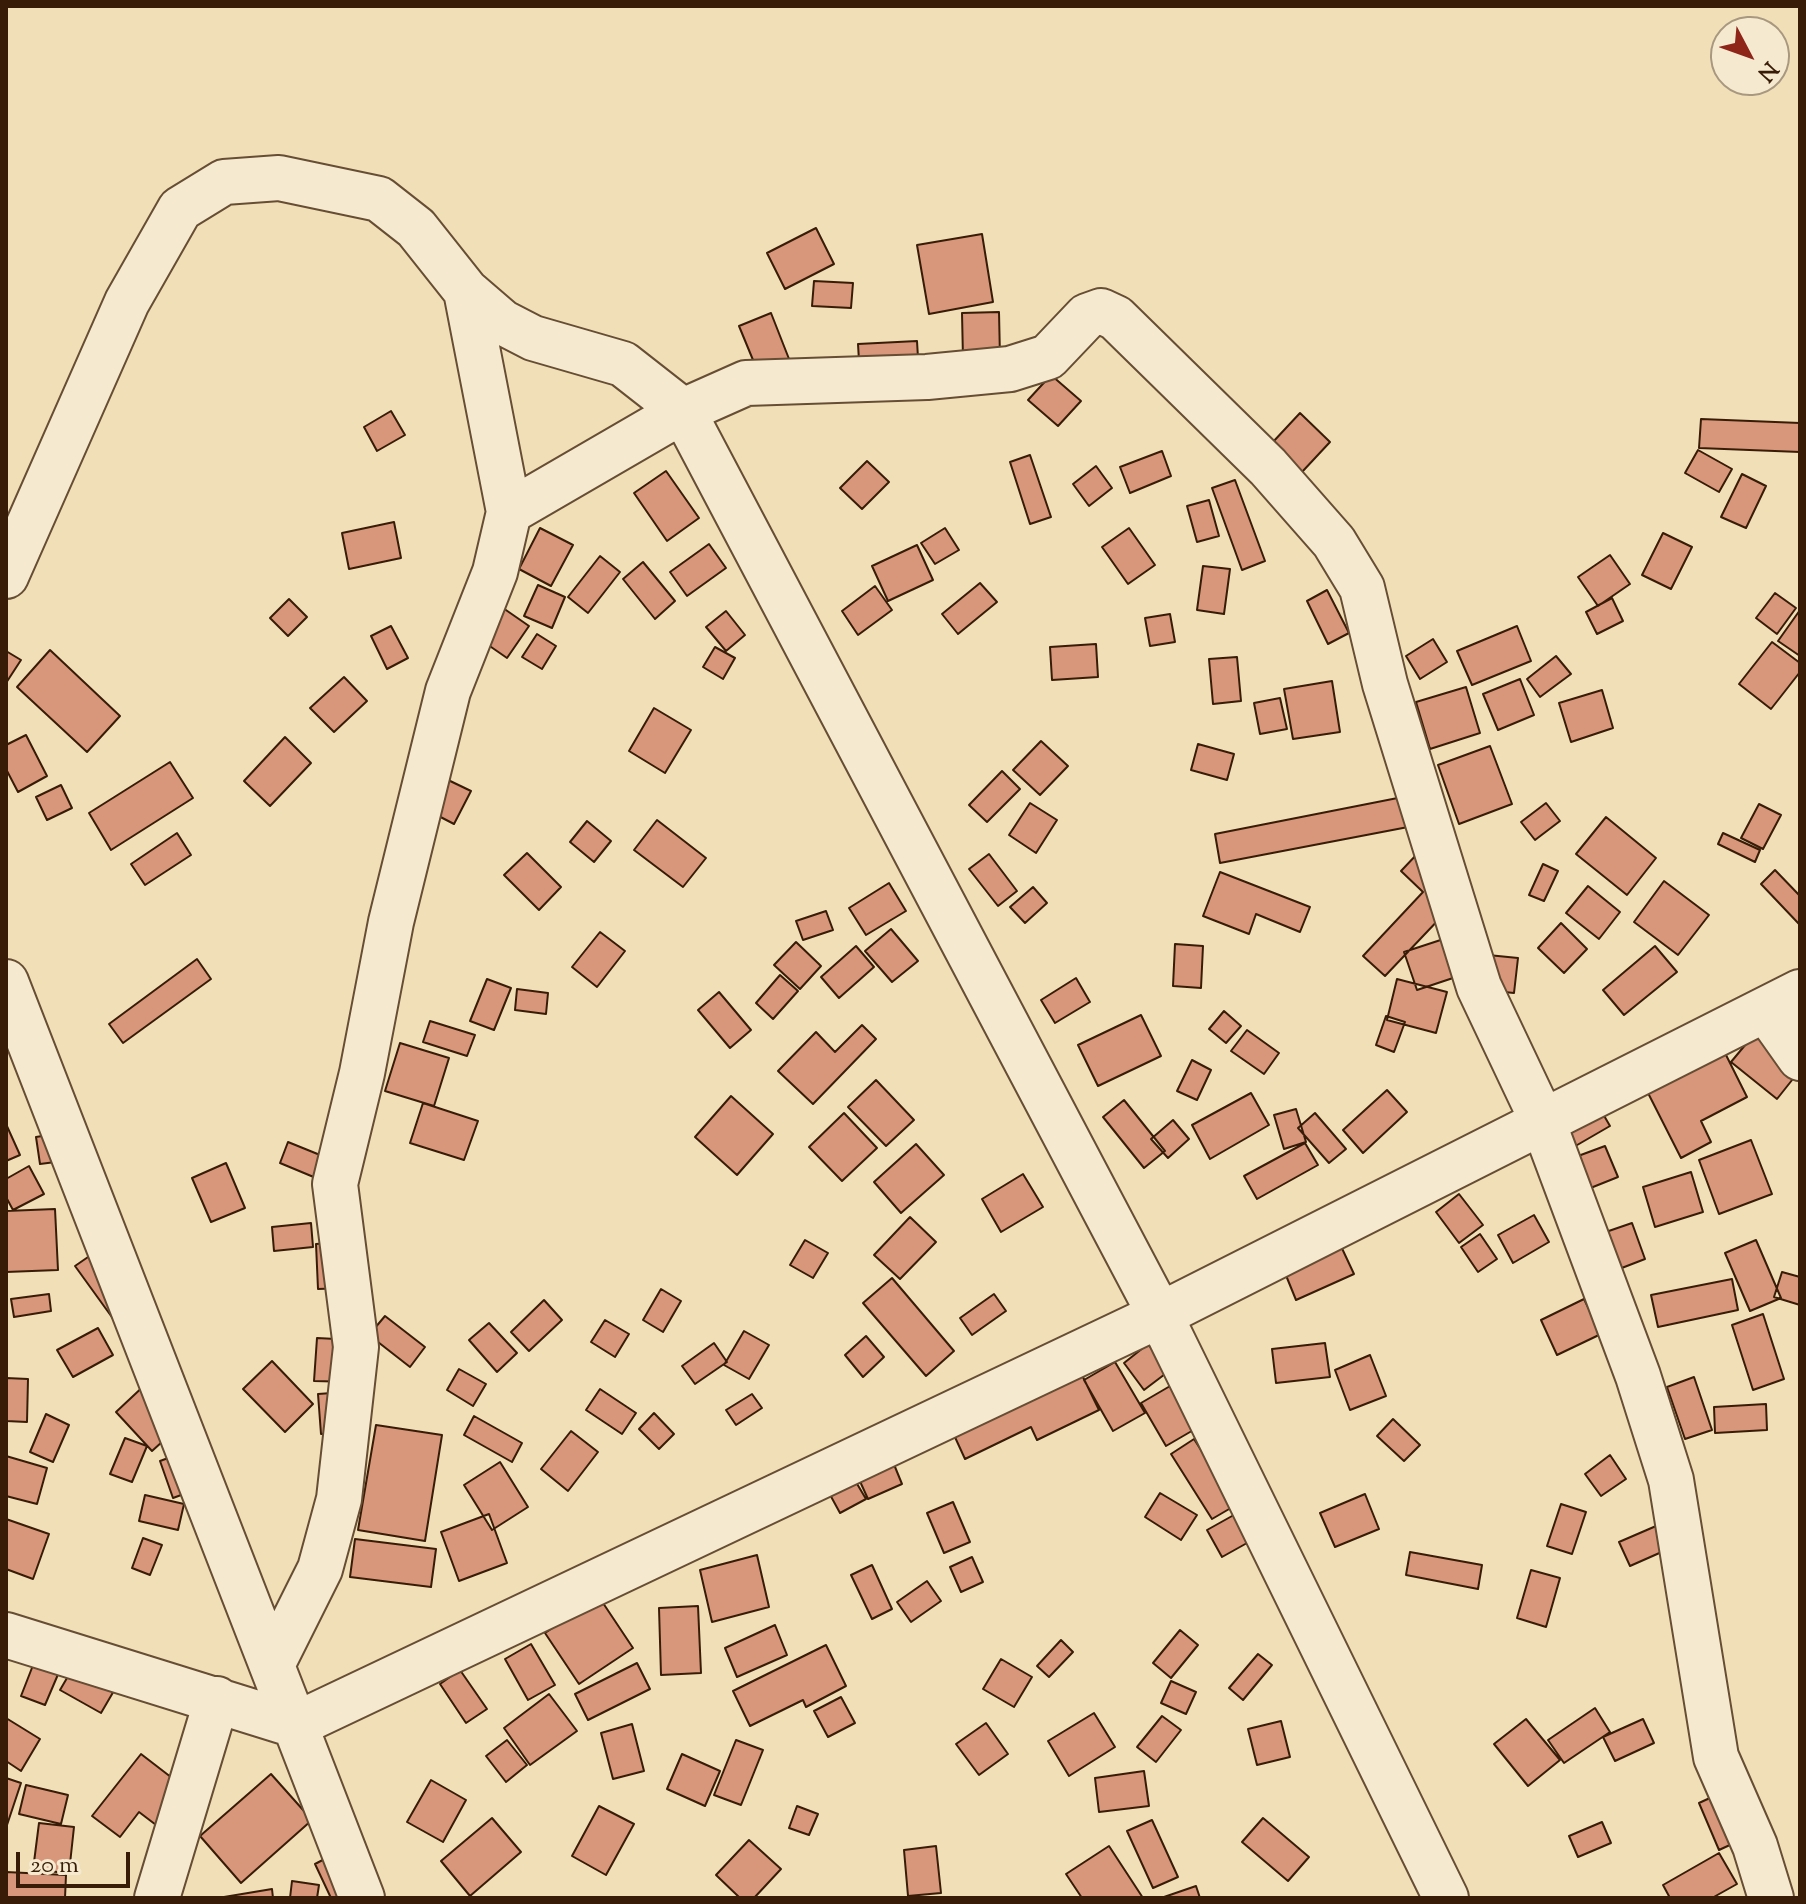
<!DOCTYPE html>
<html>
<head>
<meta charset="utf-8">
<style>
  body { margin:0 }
  #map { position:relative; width:1806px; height:1904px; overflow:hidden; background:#f0dfb7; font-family:"Sorts Mill Goudy",serif }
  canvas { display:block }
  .frame { position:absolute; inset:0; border:8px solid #381c07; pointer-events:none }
  .north { position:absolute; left:1710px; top:16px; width:80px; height:80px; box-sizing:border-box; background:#f5ead0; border:2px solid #a99880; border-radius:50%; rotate:131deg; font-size:22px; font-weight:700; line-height:32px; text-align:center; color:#381c07 }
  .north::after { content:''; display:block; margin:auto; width:28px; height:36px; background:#8f2418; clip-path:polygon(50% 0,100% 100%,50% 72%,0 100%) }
  .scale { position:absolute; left:16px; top:1852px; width:114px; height:36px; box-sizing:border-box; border:4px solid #381c07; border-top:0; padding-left:10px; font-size:24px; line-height:28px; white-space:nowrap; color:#381c07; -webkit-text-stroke:6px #f5ead0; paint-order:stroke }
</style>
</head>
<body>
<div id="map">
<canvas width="1806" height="1904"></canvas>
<div class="frame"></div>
<div class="north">N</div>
<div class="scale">20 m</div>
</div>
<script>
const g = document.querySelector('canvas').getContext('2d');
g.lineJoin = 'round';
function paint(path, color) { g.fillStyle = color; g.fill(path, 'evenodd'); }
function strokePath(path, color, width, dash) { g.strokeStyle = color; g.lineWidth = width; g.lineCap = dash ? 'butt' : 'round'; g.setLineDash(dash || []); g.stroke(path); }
const building = new Path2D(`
  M 816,228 L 834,264 L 785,289 L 767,253 Z
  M 982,234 L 993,302 L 929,314 L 917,245 Z
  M 814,281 L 853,283 L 851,308 L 812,306 Z
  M 999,312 L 1000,358 L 963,359 L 962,313 Z
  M 771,313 L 791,364 L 760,377 L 739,326 Z
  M 917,341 L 918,358 L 859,361 L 858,344 Z
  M 1051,375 L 1081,401 L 1058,426 L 1028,400 Z
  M 391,411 L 405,435 L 377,451 L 364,427 Z
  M 1300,413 L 1330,442 L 1302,472 L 1272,443 Z
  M 1701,419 L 1800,423 L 1800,452 L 1699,448 Z
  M 1698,450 L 1732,469 L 1719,492 L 1685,473 Z
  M 1162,451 L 1171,476 L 1130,493 L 1120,467 Z
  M 1030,455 L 1051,517 L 1030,524 L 1010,462 Z
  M 867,461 L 889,482 L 862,509 L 840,488 Z
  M 1096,466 L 1112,488 L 1089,506 L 1073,484 Z
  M 666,471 L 699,518 L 667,541 L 634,493 Z
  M 1742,474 L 1766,486 L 1746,528 L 1721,517 Z
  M 1235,480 L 1265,561 L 1242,570 L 1212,488 Z
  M 1209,500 L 1219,536 L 1197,542 L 1187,506 Z
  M 394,522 L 401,558 L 349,569 L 342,533 Z
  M 540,528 L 573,545 L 551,586 L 519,569 Z
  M 945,528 L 959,550 L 935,564 L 921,543 Z
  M 1129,528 L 1155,565 L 1128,584 L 1102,547 Z
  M 1663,533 L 1692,547 L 1671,589 L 1642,575 Z
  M 709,544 L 726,568 L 687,596 L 670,572 Z
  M 917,545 L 933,580 L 888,601 L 872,566 Z
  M 1610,555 L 1630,584 L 1598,606 L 1578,577 Z
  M 600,556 L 620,572 L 588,613 L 568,597 Z
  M 643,562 L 675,601 L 655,619 L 623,579 Z
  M 1203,566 L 1230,569 L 1224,614 L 1197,610 Z
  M 980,583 L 997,602 L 958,634 L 942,614 Z
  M 538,585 L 565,597 L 552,628 L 524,616 Z
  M 875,586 L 892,610 L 858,635 L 842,611 Z
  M 1327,590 L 1349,633 L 1328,644 L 1307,601 Z
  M 1775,593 L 1796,608 L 1777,634 L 1756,618 Z
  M 1612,598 L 1623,621 L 1597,634 L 1586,612 Z
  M 289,599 L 307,617 L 288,636 L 270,618 Z
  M 503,608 L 529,626 L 507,658 L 481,640 Z
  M 1800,610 L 1800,656 L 1778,641 Z
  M 726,611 L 745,635 L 726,651 L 706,627 Z
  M 1170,614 L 1175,642 L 1150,646 L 1145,618 Z
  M 391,626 L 408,658 L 387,669 L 371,636 Z
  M 1517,626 L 1531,661 L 1472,685 L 1457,651 Z
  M 537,634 L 556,646 L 542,669 L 522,657 Z
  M 1433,639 L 1447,662 L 1420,679 L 1406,656 Z
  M 1772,642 L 1800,663 L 1800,672 L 1771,709 L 1739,684 Z
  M 1096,644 L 1098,677 L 1052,680 L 1050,647 Z
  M 715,647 L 735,658 L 723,679 L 703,667 Z
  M 50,650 L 120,716 L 87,752 L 17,687 Z
  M 6,651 L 21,660 L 6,683 Z
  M 1556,656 L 1571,674 L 1540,697 L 1527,679 Z
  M 1237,657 L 1241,701 L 1213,704 L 1209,659 Z
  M 344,677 L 367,701 L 334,732 L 310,708 Z
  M 1520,679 L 1534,715 L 1498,730 L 1483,694 Z
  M 1332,681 L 1340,732 L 1293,739 L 1284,689 Z
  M 1466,687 L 1480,733 L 1430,749 L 1416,702 Z
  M 1602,690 L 1613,728 L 1571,742 L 1559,703 Z
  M 1280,698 L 1287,729 L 1260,734 L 1254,703 Z
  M 654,708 L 691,730 L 665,773 L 629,751 Z
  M 26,735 L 47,776 L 18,792 L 6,769 L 6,745 Z
  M 285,737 L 311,763 L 270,806 L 244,781 Z
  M 1041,741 L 1068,766 L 1040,795 L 1013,770 Z
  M 1198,744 L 1234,754 L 1227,780 L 1191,770 Z
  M 1490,746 L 1512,804 L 1459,824 L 1438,765 Z
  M 170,762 L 193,798 L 111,850 L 89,813 Z
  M 1002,771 L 1020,789 L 987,822 L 969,805 Z
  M 446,779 L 471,791 L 454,824 L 429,811 Z
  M 61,785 L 72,808 L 47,820 L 36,797 Z
  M 1423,793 L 1429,823 L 1220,863 L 1215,834 Z
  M 1030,803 L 1057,820 L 1036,853 L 1009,835 Z
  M 1546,803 L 1560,821 L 1535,840 L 1521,822 Z
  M 1759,804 L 1781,815 L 1763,849 L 1741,838 Z
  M 1606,817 L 1656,858 L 1627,895 L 1576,854 Z
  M 657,820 L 706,858 L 683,887 L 634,850 Z
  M 587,821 L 611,841 L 594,862 L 570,842 Z
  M 177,833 L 191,855 L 145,885 L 131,864 Z
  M 1723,833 L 1760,850 L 1755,862 L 1718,844 Z
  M 1419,852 L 1463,894 L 1385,976 L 1363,956 L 1423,892 L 1401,871 Z
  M 527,853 L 561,887 L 539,910 L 504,875 Z
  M 989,854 L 1017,891 L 998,906 L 969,869 Z
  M 1543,864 L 1558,871 L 1544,901 L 1529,895 Z
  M 1775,870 L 1800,896 L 1799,924 L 1761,884 Z
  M 1220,872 L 1310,907 L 1300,932 L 1256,914 L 1249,934 L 1203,916 Z
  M 1664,881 L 1709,915 L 1678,955 L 1634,922 Z
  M 889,883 L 906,911 L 866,935 L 849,908 Z
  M 1588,886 L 1620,912 L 1599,939 L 1566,913 Z
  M 1033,887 L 1047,903 L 1025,923 L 1010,907 Z
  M 826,911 L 833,930 L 803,940 L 796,921 Z
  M 1561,923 L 1587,949 L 1564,973 L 1538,948 Z
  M 891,929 L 918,961 L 892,982 L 865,951 Z
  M 600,932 L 625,951 L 597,987 L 572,967 Z
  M 1465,932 L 1477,970 L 1417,990 L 1404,952 Z
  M 796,942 L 821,966 L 800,989 L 774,965 Z
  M 1175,944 L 1203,946 L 1201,988 L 1173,986 Z
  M 856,946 L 874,967 L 839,998 L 821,977 Z
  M 1655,946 L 1677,972 L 1624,1015 L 1603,990 Z
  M 1488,955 L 1518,958 L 1514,993 L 1485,990 Z
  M 197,959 L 211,979 L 123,1043 L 109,1024 Z
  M 780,975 L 798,991 L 773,1019 L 756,1003 Z
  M 1076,978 L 1090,1002 L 1055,1023 L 1041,1000 Z
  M 487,979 L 511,988 L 494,1030 L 470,1021 Z
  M 1397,979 L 1447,992 L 1436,1033 L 1387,1020 Z
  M 517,989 L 548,993 L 546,1014 L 515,1010 Z
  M 719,992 L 751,1030 L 730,1048 L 698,1010 Z
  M 1224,1011 L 1241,1026 L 1226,1043 L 1209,1029 Z
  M 1141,1015 L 1161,1056 L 1098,1086 L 1078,1045 Z
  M 1386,1016 L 1405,1022 L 1394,1052 L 1376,1045 Z
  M 430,1021 L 475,1035 L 467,1056 L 423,1042 Z
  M 862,1025 L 876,1039 L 813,1104 L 778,1071 L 816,1032 L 835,1052 Z
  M 1761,1026 L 1800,1070 L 1777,1099 L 1731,1062 Z
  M 1247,1030 L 1279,1053 L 1264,1074 L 1231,1051 Z
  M 400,1043 L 449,1058 L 434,1106 L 385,1091 Z
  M 1724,1051 L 1747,1097 L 1701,1121 L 1711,1142 L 1681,1158 L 1647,1091 Z
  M 1192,1060 L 1211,1070 L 1197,1100 L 1177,1091 Z
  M 876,1080 L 914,1120 L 886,1146 L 848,1107 Z
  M 1387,1090 L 1407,1112 L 1363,1153 L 1343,1130 Z
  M 1251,1093 L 1269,1125 L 1210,1159 L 1192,1125 Z
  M 731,1096 L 773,1134 L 737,1175 L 695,1137 Z
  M 1124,1100 L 1165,1151 L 1144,1168 L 1103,1117 Z
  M 423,1103 L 478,1121 L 464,1160 L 410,1143 Z
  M 1599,1107 L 1610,1126 L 1572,1148 L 1562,1129 Z
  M 1296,1109 L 1306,1142 L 1284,1149 L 1274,1115 Z
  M 844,1113 L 877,1148 L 842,1181 L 809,1147 Z
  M 1315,1113 L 1346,1149 L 1329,1163 L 1298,1128 Z
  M 1173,1120 L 1189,1139 L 1168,1158 L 1151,1139 Z
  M 6,1124 L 20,1155 L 6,1161 Z
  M 67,1132 L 71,1160 L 40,1164 L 36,1137 Z
  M 1751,1140 L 1772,1194 L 1719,1214 L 1699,1160 Z
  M 288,1142 L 325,1157 L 316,1178 L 280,1163 Z
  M 1305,1143 L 1318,1165 L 1257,1199 L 1244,1176 Z
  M 916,1144 L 944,1175 L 901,1213 L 874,1182 Z
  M 1605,1146 L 1618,1177 L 1583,1191 L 1570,1159 Z
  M 226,1163 L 245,1208 L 211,1222 L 192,1178 Z
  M 29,1166 L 44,1194 L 13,1210 L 6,1197 L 6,1179 Z
  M 1691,1172 L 1703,1212 L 1655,1227 L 1643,1187 Z
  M 1023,1174 L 1043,1207 L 1001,1232 L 982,1199 Z
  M 1459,1194 L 1483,1225 L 1459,1243 L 1436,1212 Z
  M 55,1209 L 58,1270 L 6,1272 L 6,1211 Z
  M 1534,1215 L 1549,1242 L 1513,1263 L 1498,1235 Z
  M 910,1217 L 936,1242 L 900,1279 L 874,1255 Z
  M 311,1223 L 313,1247 L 274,1251 L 272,1227 Z
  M 1632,1223 L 1645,1259 L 1614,1271 L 1600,1234 Z
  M 1480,1234 L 1497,1259 L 1478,1272 L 1461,1247 Z
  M 805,1240 L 828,1253 L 813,1278 L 790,1265 Z
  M 1756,1240 L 1781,1298 L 1750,1311 L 1725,1253 Z
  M 343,1242 L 345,1288 L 318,1289 L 316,1244 Z
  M 1339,1242 L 1354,1274 L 1296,1300 L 1283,1268 Z
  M 104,1246 L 114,1320 L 75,1266 Z
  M 1782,1272 L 1800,1277 L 1800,1305 L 1774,1297 Z
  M 892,1278 L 954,1351 L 926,1376 L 863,1303 Z
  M 1732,1279 L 1738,1310 L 1658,1327 L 1651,1295 Z
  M 661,1289 L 681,1301 L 663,1332 L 643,1320 Z
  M 49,1294 L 51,1311 L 14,1317 L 11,1299 Z
  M 994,1294 L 1006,1311 L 972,1335 L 960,1318 Z
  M 1584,1299 L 1601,1334 L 1557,1355 L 1541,1320 Z
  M 544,1300 L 562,1320 L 529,1351 L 511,1332 Z
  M 1763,1314 L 1784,1379 L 1753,1390 L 1732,1325 Z
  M 385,1316 L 425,1347 L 410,1367 L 369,1335 Z
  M 605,1320 L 629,1334 L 615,1357 L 591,1342 Z
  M 489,1323 L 517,1353 L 497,1372 L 469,1340 Z
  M 98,1328 L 113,1355 L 73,1377 L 57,1350 Z
  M 744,1331 L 769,1345 L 749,1379 L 724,1365 Z
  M 866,1336 L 884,1357 L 863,1377 L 845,1355 Z
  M 317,1338 L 355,1340 L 353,1382 L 314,1381 Z
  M 714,1343 L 727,1362 L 695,1384 L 682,1366 Z
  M 1325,1343 L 1330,1377 L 1276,1383 L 1272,1349 Z
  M 1148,1344 L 1169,1371 L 1144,1390 L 1124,1363 Z
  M 1370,1355 L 1386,1396 L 1350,1410 L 1335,1370 Z
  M 272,1361 L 313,1404 L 285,1432 L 243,1389 Z
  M 1115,1362 L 1145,1413 L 1113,1431 L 1084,1380 Z
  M 459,1369 L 486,1384 L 473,1406 L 447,1390 Z
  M 1081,1373 L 1099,1410 L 1037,1440 L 1031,1427 L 965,1459 L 954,1435 Z
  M 1694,1377 L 1712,1430 L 1685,1439 L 1667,1387 Z
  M 6,1378 L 28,1379 L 27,1422 L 6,1421 Z
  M 148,1382 L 184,1422 L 152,1451 L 116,1412 Z
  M 1177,1382 L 1202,1425 L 1166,1446 L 1141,1403 Z
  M 600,1389 L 636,1413 L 622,1434 L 586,1410 Z
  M 346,1392 L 348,1433 L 321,1434 L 318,1394 Z
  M 752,1394 L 762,1408 L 736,1425 L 726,1410 Z
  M 1766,1404 L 1767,1430 L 1715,1433 L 1714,1407 Z
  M 654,1413 L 674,1434 L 659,1449 L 639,1429 Z
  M 46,1414 L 69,1425 L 53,1462 L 30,1452 Z
  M 474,1416 L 522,1443 L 512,1462 L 464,1435 Z
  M 1393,1419 L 1420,1445 L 1404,1461 L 1377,1436 Z
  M 376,1425 L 442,1435 L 425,1541 L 358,1530 Z
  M 571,1431 L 598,1452 L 568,1491 L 541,1469 Z
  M 125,1438 L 147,1446 L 132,1482 L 110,1474 Z
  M 1194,1439 L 1236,1505 L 1212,1519 L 1171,1454 Z
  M 179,1454 L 192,1491 L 173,1498 L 160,1461 Z
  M 1610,1455 L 1626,1479 L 1601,1496 L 1585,1474 Z
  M 6,1456 L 47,1468 L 37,1504 L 6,1496 Z
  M 500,1462 L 528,1507 L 492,1530 L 464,1485 Z
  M 893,1462 L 902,1484 L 868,1499 L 858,1477 Z
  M 853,1477 L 866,1499 L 840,1513 L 828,1491 Z
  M 1160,1493 L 1197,1515 L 1181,1540 L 1145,1517 Z
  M 1365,1494 L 1379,1529 L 1335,1547 L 1320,1513 Z
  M 145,1495 L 184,1504 L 178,1530 L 139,1521 Z
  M 953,1502 L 970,1542 L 944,1553 L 927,1513 Z
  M 1561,1504 L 1586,1512 L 1572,1554 L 1547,1546 Z
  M 1241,1511 L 1256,1538 L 1222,1557 L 1207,1530 Z
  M 489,1514 L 507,1563 L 459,1581 L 441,1532 Z
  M 6,1519 L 49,1534 L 33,1579 L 6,1569 Z
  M 1663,1523 L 1673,1547 L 1630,1566 L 1619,1542 Z
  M 143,1538 L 162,1545 L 150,1575 L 132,1568 Z
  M 355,1539 L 436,1549 L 431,1587 L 350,1577 Z
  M 1410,1552 L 1482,1565 L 1478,1589 L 1406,1575 Z
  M 757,1555 L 769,1607 L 712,1622 L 700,1570 Z
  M 972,1557 L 983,1582 L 961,1592 L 950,1567 Z
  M 872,1565 L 892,1609 L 872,1619 L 851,1575 Z
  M 1531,1570 L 1560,1578 L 1546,1627 L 1517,1618 Z
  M 927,1581 L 941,1601 L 911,1622 L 897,1602 Z
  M 599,1597 L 633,1648 L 579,1684 L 545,1633 Z
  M 698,1606 L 701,1673 L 661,1675 L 659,1608 Z
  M 775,1625 L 787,1655 L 737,1677 L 725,1648 Z
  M 1180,1630 L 1198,1645 L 1171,1678 L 1153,1663 Z
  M 1061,1640 L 1073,1652 L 1049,1677 L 1037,1666 Z
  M 531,1644 L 555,1685 L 528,1700 L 505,1659 Z
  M 826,1645 L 846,1686 L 806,1707 L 803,1700 L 750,1726 L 733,1691 Z
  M 1258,1654 L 1272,1665 L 1243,1700 L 1229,1688 Z
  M 37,1655 L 62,1665 L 45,1705 L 21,1696 Z
  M 1001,1659 L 1032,1677 L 1014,1707 L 983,1689 Z
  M 637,1663 L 650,1689 L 588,1720 L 575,1694 Z
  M 74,1666 L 115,1689 L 101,1713 L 60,1690 Z
  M 460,1670 L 487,1709 L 466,1723 L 440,1684 Z
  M 1171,1681 L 1196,1692 L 1186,1714 L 1161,1703 Z
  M 549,1694 L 577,1731 L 530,1765 L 504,1728 Z
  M 841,1697 L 855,1723 L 828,1737 L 814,1711 Z
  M 1595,1708 L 1610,1732 L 1564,1763 L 1548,1740 Z
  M 1094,1713 L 1115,1747 L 1069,1776 L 1048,1741 Z
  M 1162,1716 L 1181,1730 L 1156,1762 L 1137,1747 Z
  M 6,1718 L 40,1739 L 21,1771 L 6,1761 Z
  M 1526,1719 L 1560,1760 L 1528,1786 L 1494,1744 Z
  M 1643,1719 L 1654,1743 L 1615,1761 L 1603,1737 Z
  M 1281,1721 L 1290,1757 L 1257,1765 L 1248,1729 Z
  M 986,1723 L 1008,1754 L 979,1775 L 956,1744 Z
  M 632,1724 L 644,1771 L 613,1779 L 601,1733 Z
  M 507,1740 L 527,1765 L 506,1782 L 486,1756 Z
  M 736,1740 L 763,1750 L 741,1805 L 714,1795 Z
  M 141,1754 L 189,1791 L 160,1828 L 139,1812 L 120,1837 L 92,1816 Z
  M 682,1754 L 720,1771 L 705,1806 L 667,1789 Z
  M 1144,1771 L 1149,1806 L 1099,1812 L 1095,1778 Z
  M 271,1774 L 312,1820 L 241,1883 L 200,1836 Z
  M 6,1778 L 21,1783 L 6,1828 Z
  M 431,1780 L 466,1800 L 443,1842 L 407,1822 Z
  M 26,1785 L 68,1795 L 61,1824 L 19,1814 Z
  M 1725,1791 L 1745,1838 L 1719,1850 L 1699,1803 Z
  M 599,1806 L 634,1824 L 606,1875 L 572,1856 Z
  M 797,1806 L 818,1814 L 809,1835 L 789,1828 Z
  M 492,1818 L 521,1852 L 470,1896 L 441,1861 Z
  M 1263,1818 L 1309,1857 L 1288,1881 L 1242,1842 Z
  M 1152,1820 L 1178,1877 L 1153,1888 L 1127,1831 Z
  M 1602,1822 L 1611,1843 L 1578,1857 L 1569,1836 Z
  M 39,1823 L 74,1827 L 69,1873 L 33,1870 Z
  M 749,1840 L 781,1869 L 754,1898 L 740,1898 L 716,1875 Z
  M 936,1846 L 941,1893 L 908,1896 L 904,1850 Z
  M 1109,1846 L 1143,1898 L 1082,1898 L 1066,1874 Z
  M 338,1852 L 360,1898 L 331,1898 L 315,1864 Z
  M 1719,1853 L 1737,1884 L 1712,1898 L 1670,1898 L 1663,1885 Z
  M 6,1872 L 66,1875 L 65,1898 L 6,1898 Z
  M 292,1881 L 319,1885 L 317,1898 L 290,1898 Z
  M 1196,1886 L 1200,1898 L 1164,1898 L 1164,1897 Z
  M 272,1889 L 273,1898 L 218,1898 Z`);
const minor = new Path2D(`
  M 509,512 L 683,411 L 746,383 L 927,377 L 1010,369 L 1048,357 L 1087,316 L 1101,311 L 1116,318 L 1268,467 L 1334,542 L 1362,588 L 1385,684 L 1479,987 L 1543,1122 L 1638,1376 L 1671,1480 L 1716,1757 L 1755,1846 L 1771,1898
  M 6,576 L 127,302 L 180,209 L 224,182 L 279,178 L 379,199 L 416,228 L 466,291 L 502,322 L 533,338 L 623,364 L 683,411 L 1160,1315 L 1446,1898
  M 6,982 L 295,1725 L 1160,1315 L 1800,992
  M 1766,1010 L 1800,1058
  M 6,1635 L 295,1725 L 362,1898
  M 272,1665 L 320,1569 L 339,1499 L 356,1347 L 335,1184 L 362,1073 L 391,922 L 448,691 L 495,572 L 509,512 L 466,291
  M 157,1898 L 217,1699`);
paint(building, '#d8967a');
strokePath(building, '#381c07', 2);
strokePath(minor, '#664d33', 48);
strokePath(minor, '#f5ead0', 44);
</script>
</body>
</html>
